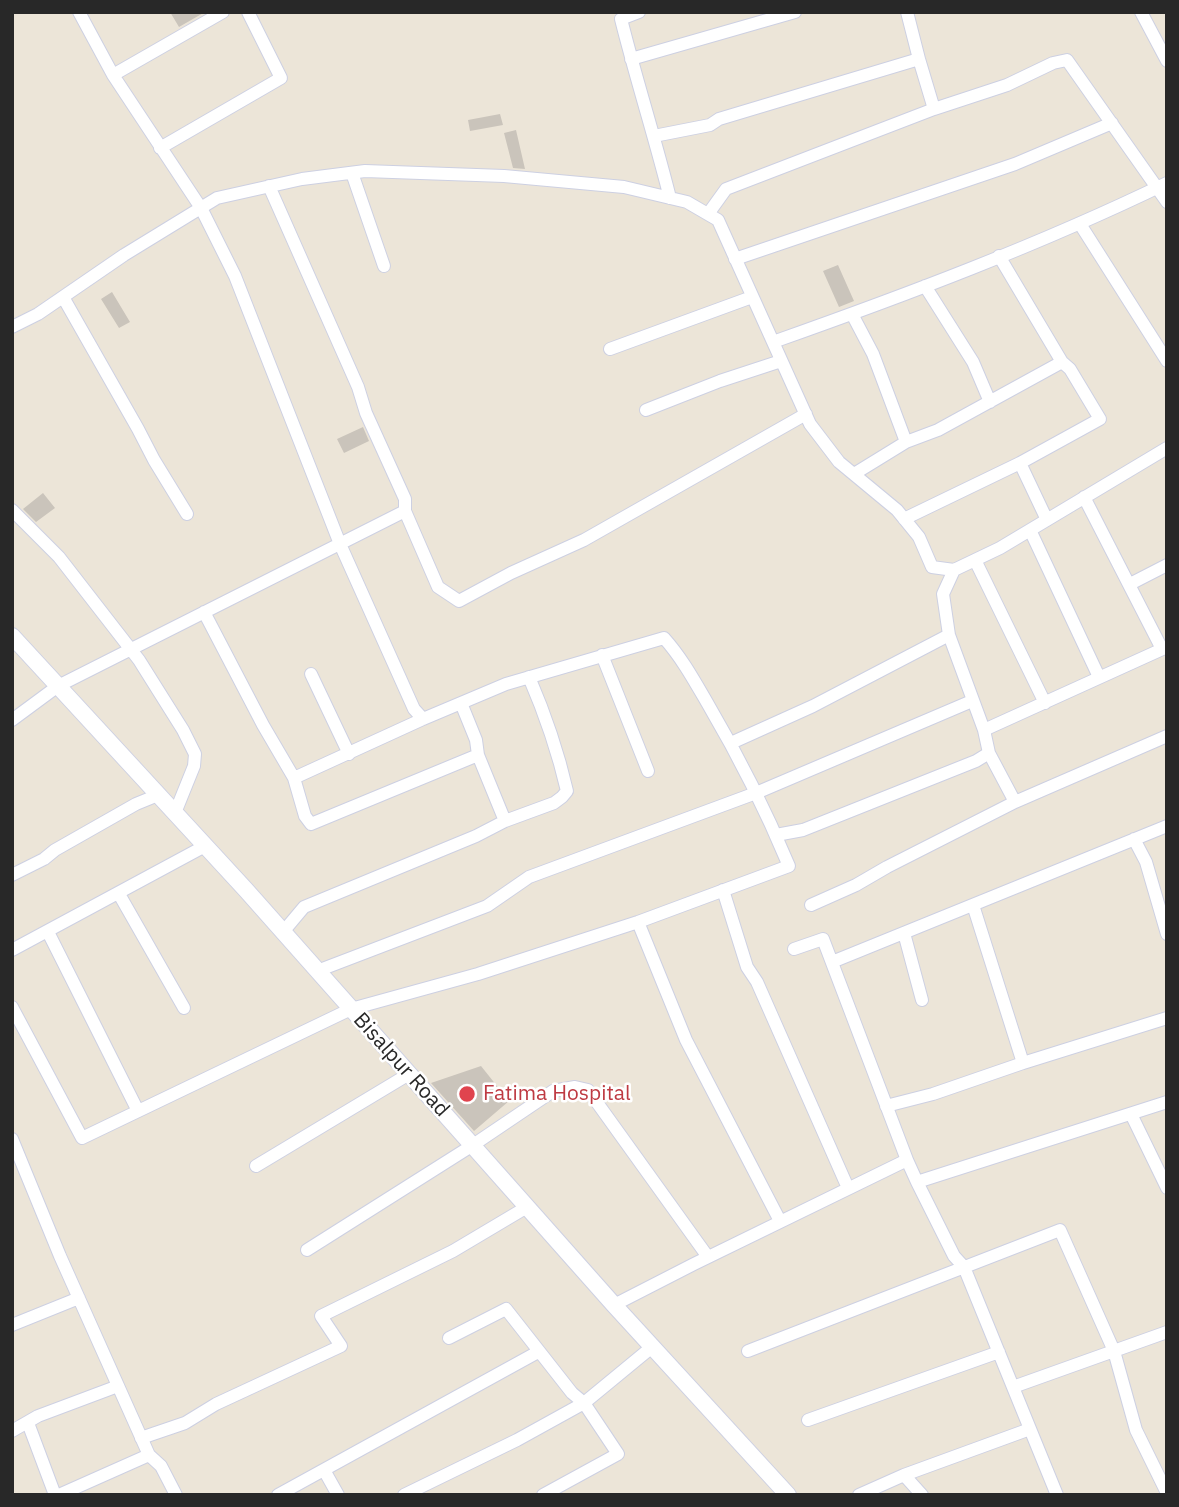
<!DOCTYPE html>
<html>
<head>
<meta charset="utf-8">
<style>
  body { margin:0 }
  #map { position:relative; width:1179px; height:1507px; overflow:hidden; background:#ece5d8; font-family:"IBM Plex Sans",sans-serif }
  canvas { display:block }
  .frame { position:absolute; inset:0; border:14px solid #282828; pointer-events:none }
</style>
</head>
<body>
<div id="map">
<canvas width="1179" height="1507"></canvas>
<div class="frame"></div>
</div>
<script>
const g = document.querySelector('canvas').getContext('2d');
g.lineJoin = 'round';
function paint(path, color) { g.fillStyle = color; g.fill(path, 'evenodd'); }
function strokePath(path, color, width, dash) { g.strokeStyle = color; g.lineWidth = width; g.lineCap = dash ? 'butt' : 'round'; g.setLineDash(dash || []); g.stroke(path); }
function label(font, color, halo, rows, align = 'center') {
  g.font = font + ' "IBM Plex Sans",sans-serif'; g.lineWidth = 5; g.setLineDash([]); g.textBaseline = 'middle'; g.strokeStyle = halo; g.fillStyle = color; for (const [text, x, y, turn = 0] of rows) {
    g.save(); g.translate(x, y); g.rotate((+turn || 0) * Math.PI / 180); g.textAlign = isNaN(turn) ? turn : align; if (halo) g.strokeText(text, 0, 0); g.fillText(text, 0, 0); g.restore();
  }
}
const building = new Path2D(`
  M 170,12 L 205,12 L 179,27 Z
  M 500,114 L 503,125 L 470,131 L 468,120 Z
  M 516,130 L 525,169 L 513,168 L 504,133 Z
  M 838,265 L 854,301 L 839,307 L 823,271 Z
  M 112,292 L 130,322 L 119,328 L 101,299 Z
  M 363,427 L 369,441 L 344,453 L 337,439 Z
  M 43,493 L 55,508 L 36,522 L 23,509 Z
  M 481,1066 L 509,1101 L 474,1131 L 431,1083 Z`);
const minor = new Path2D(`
  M 79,12 L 113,75 L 201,208 L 235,276 L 340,544 L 414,709 L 423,719
  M 639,12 L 621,19 C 636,79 655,138 670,198
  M 907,12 L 919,59 L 934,109
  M 1141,12 L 1167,61
  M 631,59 L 795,12
  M 113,75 L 223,12
  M 654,136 L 710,125 L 719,119 L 919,59
  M 160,148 L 281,78 L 248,12
  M 352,173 L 384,266
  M 269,186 L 358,387 L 366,413 L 405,499 L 405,511 L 438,587 L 459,601 L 511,573 L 584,540 L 806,414
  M 708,214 L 726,189 L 934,109 L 1007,85 L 1053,63 L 1067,60 L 1167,202
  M 1080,224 L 1167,361
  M 735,259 L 1015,164 L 1112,123
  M 925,286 L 973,362 L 990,402
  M 63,297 L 138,429 L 154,460 L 187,514
  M 852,314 L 873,354 L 906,442
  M 12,327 L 38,314 L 124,255 L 217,198 L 302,179 L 365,171 L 504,176 L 624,187 L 687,202 L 718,220 L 810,424 L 839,462 L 897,510 L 919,537 L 932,567 L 954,570 L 1000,548 L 1167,448
  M 773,342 C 906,295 1039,245 1167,183
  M 610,349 L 752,297
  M 646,410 L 720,381 L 781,361
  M 1020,463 L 1047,520
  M 854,474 L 906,442 L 938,430 L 1062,362
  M 1084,497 L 1162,649
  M 12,510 L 59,557 L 139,660 L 183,730 L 195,754 L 194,766 L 175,813
  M 904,519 L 1020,463 L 1100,419 L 1070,369 L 1062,362 L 999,256
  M 1030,530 L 1099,677
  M 975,560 L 1045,703
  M 954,570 L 943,594 L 949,635 L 984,730 L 989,753 L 1015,802
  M 1130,584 L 1167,565
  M 204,612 L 263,725 L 294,778 L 305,816 L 311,824 L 478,755
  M 602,655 L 648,771
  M 311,674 L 349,754
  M 461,703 L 476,740 L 478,755 L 505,821
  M 12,720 L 58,686 L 405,511
  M 984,730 L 1167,647
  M 731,743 L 813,706 L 949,635
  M 776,835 L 803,830 L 976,761 L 989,753
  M 1134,839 L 1146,862 L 1167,934
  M 12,875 L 44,859 L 55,850 L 136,804 L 158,795
  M 723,890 L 747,967 L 757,982 L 848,1188
  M 119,894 L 184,1008
  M 811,905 L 856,885 L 887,867 L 1015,802 L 1167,736
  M 973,905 L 1023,1063
  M 638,922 L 686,1040 L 780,1221
  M 48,932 L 138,1111
  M 283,932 L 304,907 L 476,836 L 505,821 L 554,803 L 562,797 L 567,791 C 558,752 545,714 529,677
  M 904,933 L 922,1000
  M 794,949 L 823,939 L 907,1160
  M 12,950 L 205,846
  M 832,962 L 1167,826
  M 317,971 L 487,906 L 529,877 L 756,793 L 972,701
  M 12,1007 L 82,1138 L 351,1009 L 478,974 L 638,922 L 789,866 C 766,811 739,757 709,706 C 695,682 682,658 664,638 L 506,684 L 423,719 L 294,778
  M 886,1106 L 933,1094 L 1023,1063 L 1167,1018
  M 1131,1114 L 1167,1188
  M 12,1139 L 60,1256 L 149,1455 L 161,1466 L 176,1495
  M 256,1166 L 409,1074
  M 917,1182 L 954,1256 L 964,1267 L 1057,1495
  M 307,1250 L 473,1145 L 553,1091 L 575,1087 L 588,1090 L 708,1257
  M 614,1305 L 694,1264 L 907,1160 L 917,1182 L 1167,1102
  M 12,1325 L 79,1298
  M 449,1338 L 506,1309 L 572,1393 L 584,1403 L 618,1454 L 543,1495
  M 748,1351 L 1060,1230 L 1114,1351 L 1136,1430 L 1167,1493
  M 1013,1387 L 1167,1332
  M 808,1420 L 999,1352
  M 28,1423 L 55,1495
  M 12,1431 L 38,1416 L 118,1386
  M 141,1438 L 185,1423 L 216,1404 L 341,1346 L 321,1316 L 453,1251 L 527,1207
  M 324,1470 L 338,1495
  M 904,1475 L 922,1495
  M 59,1495 L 149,1455
  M 278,1495 L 538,1352
  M 404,1495 L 517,1440 L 584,1403 L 652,1347
  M 859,1495 L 904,1475 L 1030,1429`);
const secondary = new Path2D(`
  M 12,636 L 246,890 L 614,1305 L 788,1495`);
const markers = [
  [467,1094,9,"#e0444e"]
];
const streetNames = [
  ["Bisalpur Road",401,1065,48]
];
const healthNames = [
  ["Fatima Hospital",483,1094]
];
paint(building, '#cac4bb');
strokePath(minor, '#cdd0e2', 14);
strokePath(secondary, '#cdd0e2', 18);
strokePath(minor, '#fff', 12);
strokePath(secondary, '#fff', 16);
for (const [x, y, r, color] of markers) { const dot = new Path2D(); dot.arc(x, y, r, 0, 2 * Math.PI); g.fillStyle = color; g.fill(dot); strokePath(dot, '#fff', 2.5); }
label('21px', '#282828', '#fff', streetNames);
label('21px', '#be3a42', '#fff', healthNames, 'left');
</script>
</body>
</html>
